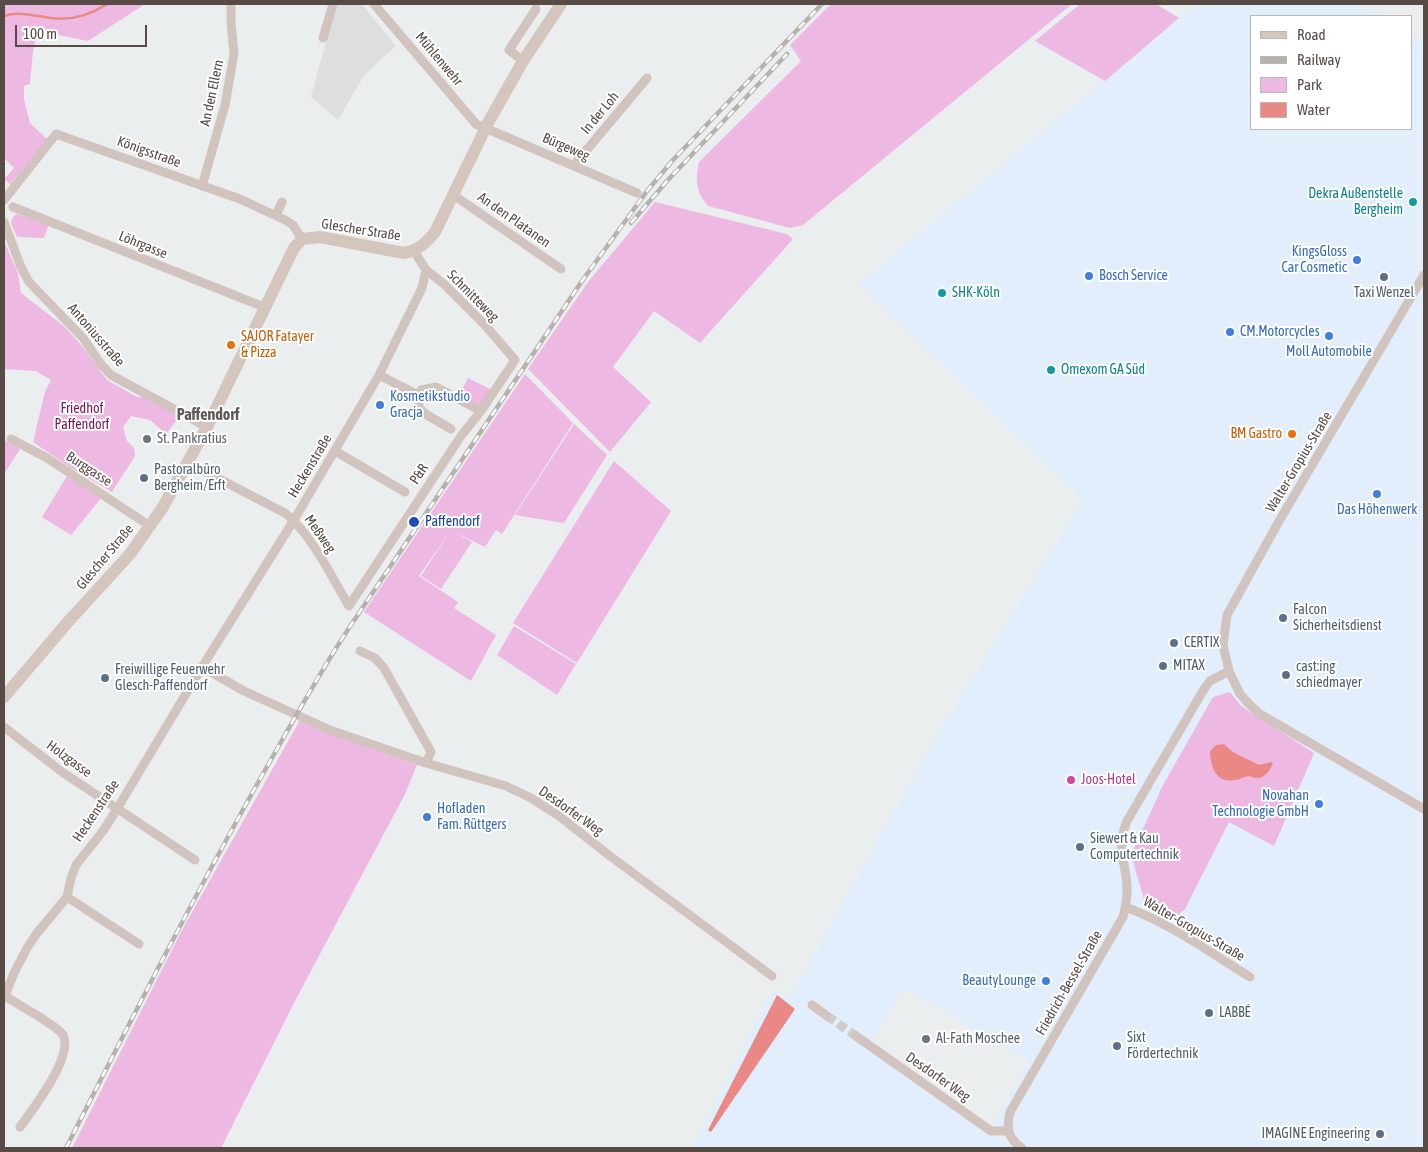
<!DOCTYPE html>
<html>
<head>
<meta charset="utf-8">
<style>
  body { margin:0 }
  #map { position:relative; width:1428px; height:1152px; overflow:hidden; background:#ebeeee; font-family:"Asap Condensed",sans-serif }
  canvas { display:block }
  .frame { position:absolute; inset:0; border:5px solid #584a44; pointer-events:none }
  .legend { position:absolute; left:1250px; top:15px; width:162px; height:115px; box-sizing:border-box; background:#fff; border:1px solid #bcb7b4; margin:0; padding:6px 9px; list-style:none; font-size:15px; color:#584a44 }
  .legend li { display:flex; align-items:center; gap:10px; height:25px }
  .legend b { width:25px; border:1px solid #bcb7b4 }
  .scale { position:absolute; left:15px; top:25px; width:132px; height:22px; box-sizing:border-box; border:2px solid #584a44; border-top:0; padding-left:6px; font-size:15px; line-height:18px; white-space:nowrap; color:#584a44; -webkit-text-stroke:4px #fff; paint-order:stroke }
</style>
</head>
<body>
<div id="map">
<canvas width="1428" height="1152"></canvas>
<div class="frame"></div>
<ul class="legend">
<li><b style="height:6px;background:#d5c6bd"></b>Road</li>
<li><b style="height:6px;background:#b6b1ad"></b>Railway</li>
<li><b style="height:14px;background:#edb8e2"></b>Park</li>
<li><b style="height:14px;background:#ea8885"></b>Water</li>
</ul>
<div class="scale">100 m</div>
</div>
<script>
const g = document.querySelector('canvas').getContext('2d');
g.lineJoin = 'round';
function paint(path, color) { g.fillStyle = color; g.fill(path, 'evenodd'); }
function strokePath(path, color, width, dash) { g.strokeStyle = color; g.lineWidth = width; g.lineCap = dash ? 'butt' : 'round'; g.setLineDash(dash || []); g.stroke(path); }
function label(font, color, halo, rows, align = 'center') {
  g.font = font + ' "Asap Condensed",sans-serif'; g.lineWidth = 4; g.setLineDash([]); g.textBaseline = 'middle'; g.strokeStyle = halo; g.fillStyle = color; for (const [text, x, y, turn = 0] of rows) {
    g.save(); g.translate(x, y); g.rotate((+turn || 0) * Math.PI / 180); g.textAlign = isNaN(turn) ? turn : align; if (halo) g.strokeText(text, 0, 0); g.fillText(text, 0, 0); g.restore();
  }
}
const commercial = new Path2D(`
  M 1196,4 L 1360,4 L 1381,16 L 1252,16 L 1252,129 L 1412,129 L 1412,35 L 1424,43 L 1424,1148 L 1030,1148 L 993,1125 L 1029,1061 L 903,987 L 871,1043 L 1016,1148 L 693,1148 L 771,992 L 787,998 L 795,989 L 934,740 L 1083,500 L 859,284 Z`);
const education = new Path2D(`
  M 336,4 L 362,4 L 396,46 L 364,75 L 338,120 L 311,97 Z`);
const green = new Path2D(`
  M 4,4 L 145,4 L 88,41 L 38,31 L 33,51 L 30,84 L 24,86 L 24,99 L 30,123 L 48,140 L 10,184 L 4,179 L 14,168 L 4,158 Z
  M 831,4 L 1072,4 L 803,225 L 790,228 L 708,206 C 696,192 695,180 699,162 L 801,61 L 790,45 Z
  M 1080,4 L 1156,4 L 1179,18 L 1105,81 L 1035,41 Z
  M 655,202 L 787,234 L 793,239 L 700,343 L 654,311 L 613,367 L 651,402 L 610,452 L 528,369 L 588,282 Z
  M 17,214 L 49,224 L 44,238 L 17,237 L 11,223 L 13,217 Z
  M 4,241 L 18,273 L 21,293 L 65,327 L 82,346 L 107,380 L 137,397 L 145,397 L 179,417 L 166,434 L 150,420 L 131,416 L 123,427 L 127,441 L 134,448 L 135,456 L 112,492 L 71,468 L 33,442 L 45,392 L 51,380 L 36,371 L 4,369 Z
  M 525,374 L 573,423 L 502,534 L 496,530 L 485,547 L 454,532 L 472,542 L 441,589 L 421,576 L 451,530 L 419,576 L 458,602 L 454,608 L 496,635 L 471,681 L 364,612 Z
  M 468,378 L 492,390 L 480,409 L 458,397 Z
  M 574,424 L 607,455 L 564,523 L 515,515 Z
  M 4,440 L 20,449 L 4,474 Z
  M 614,461 L 671,511 L 577,663 L 513,623 Z
  M 67,476 L 102,497 L 71,535 L 42,517 Z
  M 514,626 L 576,664 L 557,695 L 497,655 Z
  M 1230,692 L 1241,706 L 1314,753 L 1274,846 L 1229,822 L 1185,909 L 1173,920 L 1144,899 L 1131,855 L 1163,785 L 1213,697 Z
  M 300,720 L 328,733 L 417,765 L 405,794 L 294,1003 L 221,1148 L 72,1148 L 182,930 Z`);
const water = new Path2D(`
  M 1224,744 C 1234,755 1247,758 1259,765 L 1271,762 L 1273,763 C 1271,769 1264,779 1257,778 C 1252,778 1250,775 1245,777 C 1241,778 1238,780 1234,780 C 1216,784 1210,765 1210,751 L 1216,745 Z
  M 777,995 L 795,1009 L 711,1132 L 708,1130 Z`);
const stream = new Path2D(`
  M 4,16 C 19,11 35,16 51,18 C 71,21 90,15 107,4`);
const streetTunnel = new Path2D(`
  M 827,1016 L 856,1036`);
const street = new Path2D(`
  M 374,4 L 476,124 L 637,193
  M 323,38 L 333,4
  M 523,61 L 509,50 L 536,9
  M 574,165 L 647,78
  M 202,186 L 225,105 L 234,54 L 231,23 L 231,4
  M 452,194 L 561,269
  M 4,200 L 56,134 L 240,199 L 285,220 L 293,225 L 302,239
  M 13,207 L 264,307
  M 276,215 L 282,202
  M 4,222 L 21,267 L 29,282 L 83,338 L 100,363 L 111,375 L 207,427
  M 1424,275 L 1278,523 L 1227,615 L 1223,645 L 1229,671 L 1240,694 L 1249,704 L 1260,714 L 1424,809
  M 379,375 L 418,395 L 421,390 L 436,387 L 481,411
  M 418,395 L 419,408 L 427,415 L 451,429
  M 11,439 L 47,458 L 150,526
  M 335,451 L 405,492
  M 198,468 L 285,513 C 312,535 331,576 349,606 L 461,436 L 481,411 L 515,360 L 484,324 L 445,285 L 426,270 L 414,251
  M 360,651 L 375,658 L 384,668 L 431,752 L 426,763
  M 202,667 L 244,691 L 330,730 L 426,763 L 506,786 L 531,798 L 559,816 L 610,856 L 772,976
  M 4,727 L 62,772 L 195,860
  M 67,897 L 139,944
  M 1125,907 C 1168,922 1211,953 1250,977
  M 5,996 C 17,1004 58,1026 63,1035 C 74,1056 33,1109 20,1127
  M 4,998 L 14,973 L 27,948 L 37,933 L 67,897 L 71,878 L 76,865 L 103,831 L 117,809 L 202,667 L 294,520 L 379,375 L 422,288 L 426,270
  M 812,1005 L 827,1016
  M 856,1036 L 991,1131 L 1008,1131
  M 1022,1148 C 1008,1139 1006,1128 1010,1112 L 1123,917 C 1125,909 1127,899 1127,890 C 1127,863 1115,850 1127,821 L 1204,689 L 1210,681 L 1229,671`);
const secondary = new Path2D(`
  M 4,697 L 67,623 L 130,554 L 163,507 L 207,427 L 294,248 L 302,239 L 320,237 L 404,253 C 419,250 426,243 435,232 L 489,121 L 523,61 L 561,4`);
const rail = new Path2D(`
  M 631,223 L 667,181 L 787,54
  M 66,1148 C 130,1022 194,896 264,772 C 292,723 319,673 351,625 L 582,281 L 647,191 L 673,160 L 822,4`);
const markers = [
  [1413,202,5,"#0f9aa8"],
  [1357,260,5,"#3f7fe0"],
  [1089,276,5,"#3f7fe0"],
  [1384,277,5,"#5c6f8a"],
  [942,293,5,"#0f9aa8"],
  [1230,332,5,"#3f7fe0"],
  [1329,336,5,"#3f7fe0"],
  [231,345,5,"#e8710a"],
  [1051,370,5,"#0f9aa8"],
  [380,405,5,"#3f7fe0"],
  [1292,434,5,"#e8710a"],
  [147,439,5,"#6b7280"],
  [144,478,5,"#5c6f8a"],
  [1377,494,5,"#3f7fe0"],
  [414,522,6,"#1a4fb4"],
  [1283,618,5,"#5c6f8a"],
  [1174,643,5,"#5c6f8a"],
  [1163,666,5,"#5c6f8a"],
  [1286,675,5,"#5c6f8a"],
  [105,678,5,"#5c6f8a"],
  [1071,780,5,"#d1479c"],
  [1319,804,5,"#3f7fe0"],
  [427,817,5,"#3f7fe0"],
  [1080,847,5,"#5c6f8a"],
  [1046,981,5,"#3f7fe0"],
  [1209,1013,5,"#5c6f8a"],
  [926,1039,5,"#6b7280"],
  [1117,1046,5,"#5c6f8a"],
  [1380,1134,5,"#5c6f8a"]
];
const streetNames = [
  ["Mühlenwehr",439,59,50],
  ["An den Ellern",212,93,-78],
  ["In der Loh",600,113,-50],
  ["Bürgeweg",566,147,23],
  ["Königsstraße",149,152,20],
  ["An den Platanen",514,220,35],
  ["Glescher Straße",361,230,9],
  ["Löhrgasse",143,245,22],
  ["Schmitteweg",473,296,45],
  ["Antoniusstraße",96,335,49],
  ["Walter-Gropius-Straße",1299,462,-59],
  ["Heckenstraße",310,466,-59],
  ["Burggasse",89,469,33],
  ["P&R",419,474,-57],
  ["Meßweg",320,534,55],
  ["Glescher Straße",105,557,-50],
  ["Holzgasse",69,759,36],
  ["Heckenstraße",96,811,-56],
  ["Desdorfer Weg",571,811,35],
  ["Walter-Gropius-Straße",1194,929,30],
  ["Friedrich-Bessel-Straße",1069,983,-60],
  ["Desdorfer Weg",938,1077,35]
];
const cultureNames = [
  ["Dekra Außenstelle",1403,194,"right"],
  ["Bergheim",1403,210,"right"],
  ["SHK-Köln",952,293],
  ["Omexom GA Süd",1061,370]
];
const shopNames = [
  ["KingsGloss",1347,252,"right"],
  ["Car Cosmetic",1347,268,"right"],
  ["Bosch Service",1099,276],
  ["CM.Motorcycles",1240,332],
  ["Moll Automobile",1329,352,"center"],
  ["Kosmetikstudio",390,397],
  ["Gracja",390,413],
  ["Das Höhenwerk",1377,510,"center"],
  ["Novahan",1309,796,"right"],
  ["Technologie GmbH",1309,812,"right"],
  ["Hofladen",437,809],
  ["Fam. Rüttgers",437,825],
  ["BeautyLounge",1036,981,"right"]
];
const serviceNames = [
  ["Taxi Wenzel",1384,293,"center"],
  ["Pastoralbüro",154,470],
  ["Bergheim/Erft",154,486],
  ["Falcon",1293,610],
  ["Sicherheitsdienst",1293,626],
  ["CERTIX",1184,643],
  ["MITAX",1173,666],
  ["cast:ing",1296,667],
  ["schiedmayer",1296,683],
  ["Freiwillige Feuerwehr",115,670],
  ["Glesch-Paffendorf",115,686],
  ["Siewert & Kau",1090,839],
  ["Computertechnik",1090,855],
  ["LABBÉ",1219,1013],
  ["Sixt",1127,1038],
  ["Fördertechnik",1127,1054],
  ["IMAGINE Engineering",1370,1134,"right"]
];
const foodNames = [
  ["SAJOR Fatayer",241,337],
  ["& Pizza",241,353],
  ["BM Gastro",1282,434,"right"]
];
const parkNames = [
  ["Friedhof",82,409],
  ["Paffendorf",82,425]
];
const worshipNames = [
  ["St. Pankratius",157,439],
  ["Al-Fath Moschee",936,1039]
];
const transitNames = [
  ["Paffendorf",425,522]
];
const hotelNames = [
  ["Joos-Hotel",1081,780]
];
const quarterNames = [
  ["Paffendorf",208,415]
];
paint(commercial, '#e2eefb');
paint(education, '#dddfdf');
paint(green, '#edb8e2');
paint(water, '#ea8885');
strokePath(stream, '#ea8885', 2.5);
strokePath(streetTunnel, '#cecdcc', 9, [9, 4.5]);
strokePath(street, '#d1c3be', 9);
strokePath(secondary, '#d5c6bd', 12);
strokePath(rail, '#b6b1ad', 4.5);
strokePath(rail, '#fff', 2.5, [8]);
for (const [x, y, r, color] of markers) { const dot = new Path2D(); dot.arc(x, y, r, 0, 2 * Math.PI); g.fillStyle = color; g.fill(dot); strokePath(dot, '#fff', 2); }
label('14px', '#584a44', '#fff', streetNames);
label('14px', '#0d838f', '#fff', cultureNames, 'left');
label('14px', '#366cbe', '#fff', shopNames, 'left');
label('14px', '#4e5e75', '#fff', serviceNames, 'left');
label('14px', '#c56008', '#fff', foodNames, 'left');
label('14px', '#781658', '#fff', parkNames);
label('14px', '#5b616d', '#fff', worshipNames, 'left');
label('14px', '#164399', '#fff', transitNames, 'left');
label('14px', '#b23c85', '#fff', hotelNames, 'left');
label('bold 16px', '#605b58', '#fff', quarterNames);
</script>
</body>
</html>
